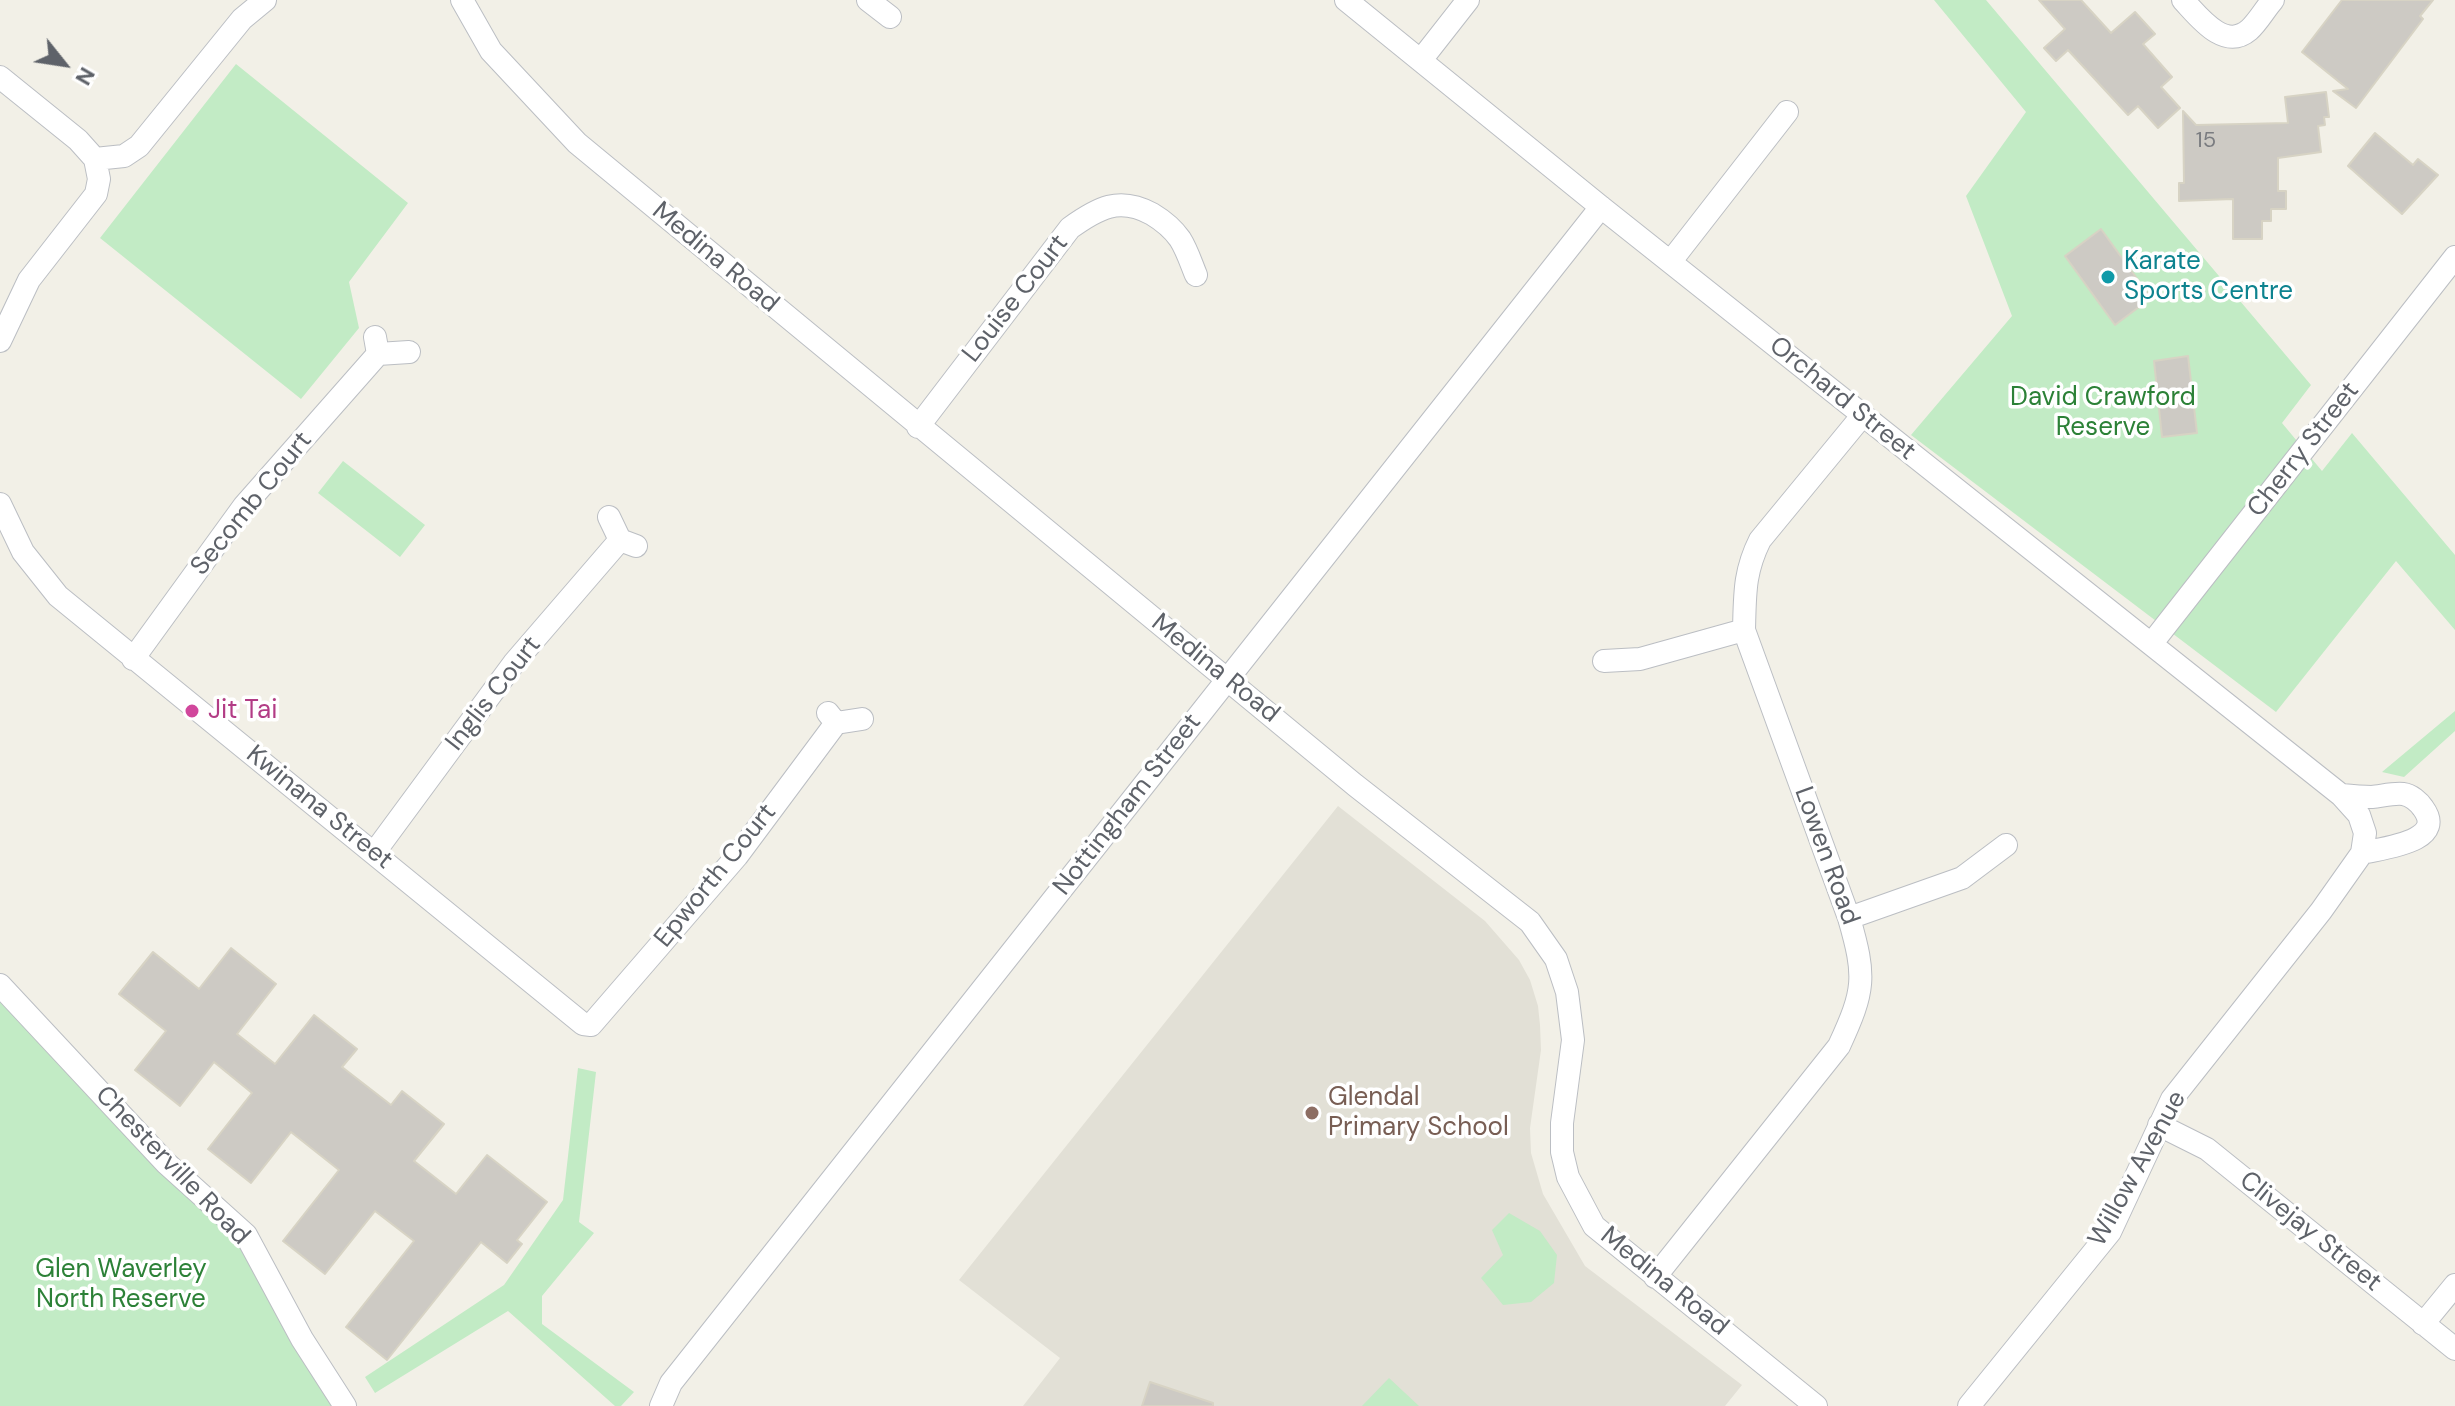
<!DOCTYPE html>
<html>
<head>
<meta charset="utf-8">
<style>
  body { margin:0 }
  #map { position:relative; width:2455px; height:1406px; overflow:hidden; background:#f2f0e7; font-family:"DM Sans",sans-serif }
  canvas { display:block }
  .north { position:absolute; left:24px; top:24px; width:80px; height:80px; -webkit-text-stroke:6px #fff; paint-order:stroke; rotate:120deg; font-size:22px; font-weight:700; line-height:32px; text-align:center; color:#5e6269 }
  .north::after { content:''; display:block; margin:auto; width:28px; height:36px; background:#5e6269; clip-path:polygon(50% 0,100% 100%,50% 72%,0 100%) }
</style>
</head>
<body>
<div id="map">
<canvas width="2455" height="1406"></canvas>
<div class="north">N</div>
</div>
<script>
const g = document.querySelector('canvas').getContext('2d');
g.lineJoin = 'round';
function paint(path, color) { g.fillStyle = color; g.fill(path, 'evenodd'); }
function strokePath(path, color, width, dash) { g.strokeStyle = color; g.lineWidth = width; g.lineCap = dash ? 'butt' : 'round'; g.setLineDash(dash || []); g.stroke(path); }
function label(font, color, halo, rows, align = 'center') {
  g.font = font + ' "DM Sans",sans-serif'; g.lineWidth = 7; g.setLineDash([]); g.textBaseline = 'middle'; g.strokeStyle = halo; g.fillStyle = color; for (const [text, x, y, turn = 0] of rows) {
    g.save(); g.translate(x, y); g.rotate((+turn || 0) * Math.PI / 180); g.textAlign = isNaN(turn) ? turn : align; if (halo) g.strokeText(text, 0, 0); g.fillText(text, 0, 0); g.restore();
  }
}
const education = new Path2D(`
  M 1338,806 L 1485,921 L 1519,960 L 1530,980 L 1538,1006 L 1540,1025 L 1541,1050 L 1530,1128 L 1531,1153 L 1543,1194 L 1585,1266 L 1742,1385 L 1725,1406 L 1023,1406 L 1060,1358 L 959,1280 Z`);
const green = new Path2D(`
  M 1934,0 L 1986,0 L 2311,385 L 2282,423 L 2322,471 L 2352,433 L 2455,555 L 2455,630 L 2396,561 L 2276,712 L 1911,435 L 2012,316 L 1966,196 L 2026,112 Z
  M 236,64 L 408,203 L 349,282 L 359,328 L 301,399 L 100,238 Z
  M 343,461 L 425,525 L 400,557 L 318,493 Z
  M 2455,711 L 2455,731 L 2404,777 L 2382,772 Z
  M 0,985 L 246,1235 L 345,1406 L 0,1406 Z
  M 578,1068 L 596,1072 L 579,1222 L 594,1233 L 542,1296 L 542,1324 L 634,1392 L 621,1406 L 615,1406 L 508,1311 L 375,1393 L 365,1377 L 504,1285 L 563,1200 Z
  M 1509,1213 L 1540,1231 L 1557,1255 L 1554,1283 L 1531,1302 L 1503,1305 L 1481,1278 L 1503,1255 L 1492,1230 Z
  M 1389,1378 L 1419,1406 L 1362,1406 Z`);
const building = new Path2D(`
  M 2039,0 L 2081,0 L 2111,33 L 2135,12 L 2155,34 L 2143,44 L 2172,77 L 2161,87 L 2180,108 L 2158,128 L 2138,106 L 2128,115 L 2068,50 L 2056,61 L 2044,48 L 2065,29 Z
  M 2342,0 L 2433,0 L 2420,16 L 2423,19 L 2356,108 L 2333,91 L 2348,89 L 2302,52 Z
  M 2326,92 L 2329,117 L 2324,117 L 2325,125 L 2318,126 L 2321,152 L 2278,158 L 2278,191 L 2286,191 L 2286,209 L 2271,209 L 2271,221 L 2262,221 L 2262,239 L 2233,239 L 2233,199 L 2179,201 L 2179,183 L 2184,183 L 2183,111 L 2196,125 L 2288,123 L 2285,97 Z
  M 2375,133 L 2413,165 L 2418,159 L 2438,175 L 2402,214 L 2348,166 Z
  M 2101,229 L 2151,298 L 2115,325 L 2065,256 Z
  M 2188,356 L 2197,433 L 2162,437 L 2154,361 Z
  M 231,948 L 276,984 L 237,1034 L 275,1064 L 314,1015 L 357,1049 L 342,1067 L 391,1105 L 402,1091 L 444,1124 L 414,1161 L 456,1194 L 487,1155 L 547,1202 L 517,1240 L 522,1244 L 507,1263 L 481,1242 L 387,1360 L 346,1327 L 414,1241 L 375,1211 L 325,1274 L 283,1241 L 339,1170 L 291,1132 L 251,1183 L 208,1149 L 252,1093 L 214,1062 L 180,1106 L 135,1070 L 166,1031 L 119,994 L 153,952 L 199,989 Z
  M 1150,1382 L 1213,1403 L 1213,1406 L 1142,1406 Z`);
const minor = new Path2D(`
  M 462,0 L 491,51 L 577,143 L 1355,785 L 1530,922 L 1556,959 L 1567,992 L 1573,1040 L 1562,1123 L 1562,1152 L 1568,1177 L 1594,1226 L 1816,1406
  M 868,0 L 890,17
  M 1346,0 L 1601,207 L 2341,795 L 2359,815 L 2365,833 L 2362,853 L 2321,911 L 2172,1099 L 2110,1232 L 1969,1406
  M 2183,0 C 2199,17 2224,51 2249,30 C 2258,22 2265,9 2273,0
  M 1421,60 L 1468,0
  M 0,77 L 78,140 L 95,159
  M 95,159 L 124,156 L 139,146 L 242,19 L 265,0
  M 1671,261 L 1787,112
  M 375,337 L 378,354 L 409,352
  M 0,341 L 29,280 L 96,194 L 99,179 L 95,159
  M 918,427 L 1070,228 C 1098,208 1119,196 1152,214 C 1162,220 1173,229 1180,239 C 1187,250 1191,263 1196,275
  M 0,504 L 23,552 L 58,596 L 583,1024 L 591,1025 L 737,856 L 836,723
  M 609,517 L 620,540 L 636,546
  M 2152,643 L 2455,257
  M 133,659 L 244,506 L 378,354
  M 1604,661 L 1640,659 L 1744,630
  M 828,713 L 836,723 L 862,719
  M 2341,795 C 2351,796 2362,797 2372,797 C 2382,796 2393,793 2403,794 C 2411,795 2419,802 2423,808 C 2448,842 2382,848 2362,853
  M 374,853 L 514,663 L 620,540
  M 1849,918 L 1962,878 L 2006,845
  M 0,985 L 166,1163 L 246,1235 L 302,1339 L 345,1406
  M 2159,1125 L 2207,1149 L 2455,1349
  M 1655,1277 L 1839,1046 C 1865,990 1866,977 1849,918 L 1744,630 C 1745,594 1744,572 1760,540 L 1862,416
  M 2423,1324 L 2455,1285
  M 661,1406 L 671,1383 L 1601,207`);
const markers = [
  [2108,277,8,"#0f9aa8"],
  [192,711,8,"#d1479c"],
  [1312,1113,8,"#8d6e63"]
];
const numberNames = [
  ["15",2206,141]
];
const streetNames = [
  ["Medina Road",715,258,40],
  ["Louise Court",1016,299,-52],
  ["Orchard Street",1842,399,39],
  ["Cherry Street",2304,450,-52],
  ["Secomb Court",252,504,-51],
  ["Medina Road",1215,669,39],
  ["Inglis Court",494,694,-52],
  ["Nottingham Street",1128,805,-52],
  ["Kwinana Street",319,808,39],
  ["Lowen Road",1826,856,70],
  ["Epworth Court",716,876,-51],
  ["Chesterville Road",172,1166,46],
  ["Willow Avenue",2138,1169,-61],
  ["Clivejay Street",2310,1232,39],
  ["Medina Road",1664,1282,39]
];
const cultureNames = [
  ["Karate",2124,262],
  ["Sports Centre",2124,292]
];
const parkNames = [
  ["David Crawford",2103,398],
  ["Reserve",2103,428],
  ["Glen Waverley",121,1270],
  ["North Reserve",121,1300]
];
const hotelNames = [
  ["Jit Tai",208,711]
];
const educationNames = [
  ["Glendal",1328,1098],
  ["Primary School",1328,1128]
];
paint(education, '#e2e0d6');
paint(green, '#c2ebc5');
paint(building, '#cdcac4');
strokePath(building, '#d7d3c4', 2);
strokePath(minor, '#bbbec3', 24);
strokePath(minor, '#fff', 22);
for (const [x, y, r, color] of markers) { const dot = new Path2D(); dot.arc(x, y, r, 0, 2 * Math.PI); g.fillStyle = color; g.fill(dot); strokePath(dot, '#fff', 3); }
label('22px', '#7a7c80', null, numberNames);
label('26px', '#5e6269', '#fff', streetNames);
label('26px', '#0d838f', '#fff', cultureNames, 'left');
label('26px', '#2c8137', '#fff', parkNames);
label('26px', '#b23c85', '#fff', hotelNames, 'left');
label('26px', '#785e54', '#fff', educationNames, 'left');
</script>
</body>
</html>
